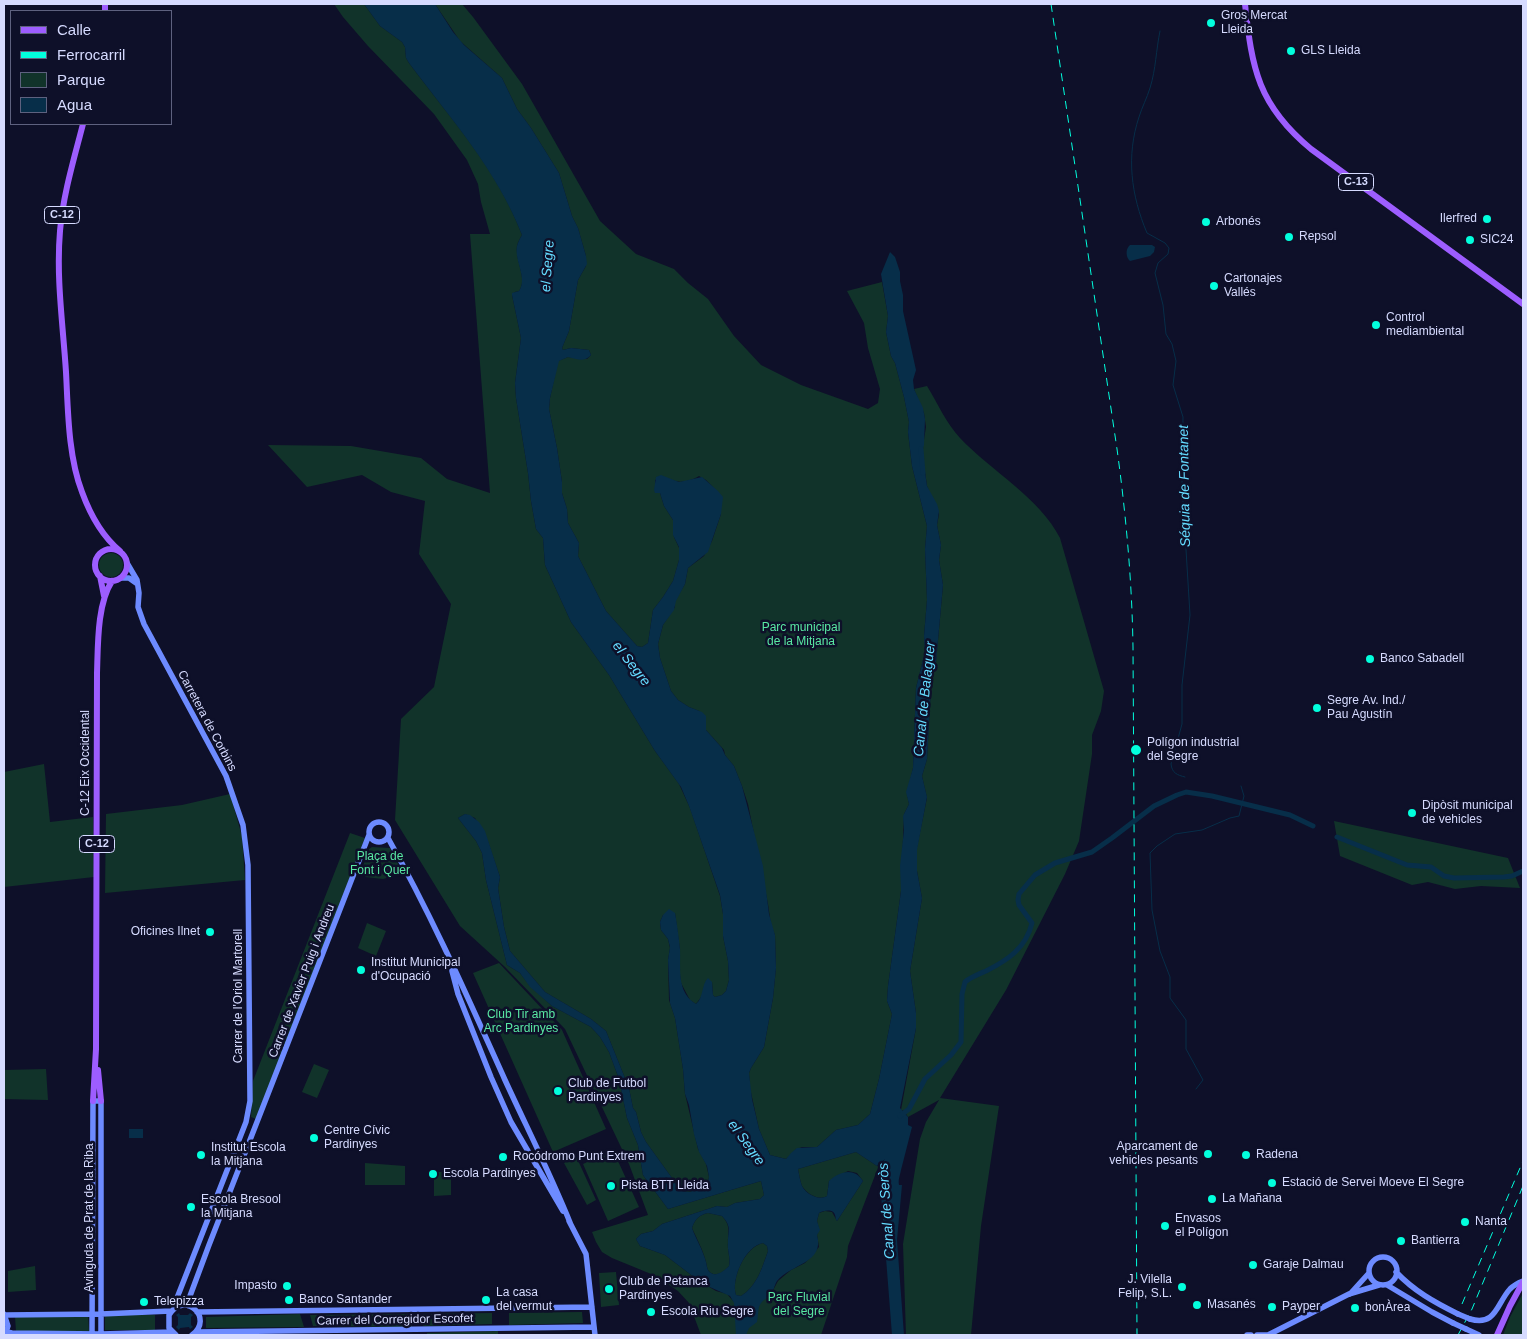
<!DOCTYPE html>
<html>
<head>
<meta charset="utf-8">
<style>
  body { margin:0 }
  #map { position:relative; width:1527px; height:1339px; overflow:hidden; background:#0e1029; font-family:Arial,sans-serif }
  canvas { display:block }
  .frame { position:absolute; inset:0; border:5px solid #d6dbff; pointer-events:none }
  .legend { position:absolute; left:10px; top:10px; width:162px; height:115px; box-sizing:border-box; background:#0e1029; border:1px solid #5e617f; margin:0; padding:6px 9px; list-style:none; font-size:15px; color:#d6dbff }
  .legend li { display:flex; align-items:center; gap:10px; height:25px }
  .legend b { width:25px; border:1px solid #5e617f }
</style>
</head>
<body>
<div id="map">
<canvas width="1527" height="1339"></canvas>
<div class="frame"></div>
<ul class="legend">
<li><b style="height:6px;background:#9d5dff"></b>Calle</li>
<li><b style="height:6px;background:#02ffdd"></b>Ferrocarril</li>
<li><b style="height:14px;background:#11332a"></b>Parque</li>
<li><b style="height:14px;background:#072e49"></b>Agua</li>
</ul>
</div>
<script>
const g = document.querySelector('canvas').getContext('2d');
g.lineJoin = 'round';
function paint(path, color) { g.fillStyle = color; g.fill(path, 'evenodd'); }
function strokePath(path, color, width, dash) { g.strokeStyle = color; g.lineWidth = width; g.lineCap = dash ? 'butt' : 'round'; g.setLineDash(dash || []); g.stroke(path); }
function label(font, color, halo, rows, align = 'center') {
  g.font = font + ' Arial,sans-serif'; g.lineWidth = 5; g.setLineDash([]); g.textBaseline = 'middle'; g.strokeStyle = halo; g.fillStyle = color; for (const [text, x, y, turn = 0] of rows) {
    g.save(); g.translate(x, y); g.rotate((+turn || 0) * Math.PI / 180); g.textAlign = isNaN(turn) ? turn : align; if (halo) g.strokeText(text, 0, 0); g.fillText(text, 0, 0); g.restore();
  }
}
const green = new Path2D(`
  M 334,4 L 364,4 L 380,26 L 402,42 L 405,47 L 406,58 L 409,63 C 450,118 498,170 522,235 C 520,238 518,242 517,246 C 515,261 528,279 519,291 L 515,292 L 512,295 L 521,338 L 515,383 L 516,398 L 528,473 L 531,501 L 536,529 L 543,538 L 545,565 L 571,622 L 609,675 L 655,751 L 679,784 L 690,808 L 720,896 L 723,914 L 723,936 L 728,961 L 729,980 L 726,991 L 722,995 L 715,997 L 713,995 L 712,982 L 696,1004 L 690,1000 L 681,983 L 679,966 L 680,950 L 675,913 L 663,915 L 660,922 L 661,930 L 668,939 L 670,948 L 668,960 L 669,1000 L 675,1018 L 683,1069 L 685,1094 L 698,1149 L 706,1164 L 709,1177 L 708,1182 L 705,1186 L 690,1192 L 682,1191 L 677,1185 L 646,1142 L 641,1132 L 636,1112 L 633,1108 L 629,1088 L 606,1031 L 591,1019 L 545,992 L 510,951 L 504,927 L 498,888 L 500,877 L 488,842 L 475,818 L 465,814 L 458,818 L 476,841 L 482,853 L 486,880 L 507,965 L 520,973 L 530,986 L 552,1006 L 591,1027 L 600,1037 L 609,1052 L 619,1079 L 627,1118 L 638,1145 L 643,1175 L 668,1209 L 761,1181 L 764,1195 L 760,1199 L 735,1203 L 727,1207 L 717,1206 L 662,1224 L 653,1231 L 641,1234 L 636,1239 L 640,1246 L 665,1255 L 699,1281 L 716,1291 L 727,1294 L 734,1302 L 770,1296 L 778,1281 L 791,1270 L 805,1263 L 819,1247 L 817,1235 L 819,1229 L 817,1221 L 819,1213 L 825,1211 L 832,1212 L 837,1221 L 863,1181 L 857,1173 L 848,1171 L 829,1181 L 827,1196 C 819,1201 807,1194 802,1186 C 800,1181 799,1174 798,1169 L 856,1152 L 877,1166 L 879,1165 L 848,1246 L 847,1257 L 821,1335 L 701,1335 L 689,1303 L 678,1291 L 656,1276 L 612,1258 L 602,1252 L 596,1242 L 592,1232 L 648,1215 L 629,1164 L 565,1029 L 505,967 L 460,926 L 395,820 L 401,719 L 434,687 L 451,604 L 419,554 L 425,501 L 391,492 L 362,475 L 307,487 L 268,445 L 351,446 L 421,458 L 447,479 L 490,493 L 470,234 L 490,234 L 481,202 L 478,184 L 467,160 L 434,114 L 368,46 L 343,17 Z
  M 435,4 L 462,4 L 473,17 L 522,84 L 600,221 L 636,254 L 674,269 L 688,283 L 708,299 L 734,336 L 761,365 L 801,385 L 868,409 L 878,403 L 880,389 L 868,348 L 864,323 L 847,291 L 882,282 L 888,316 L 886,332 L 891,356 L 895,363 L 904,397 L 909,422 L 908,432 L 912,466 L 927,526 L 925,549 L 927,600 L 924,636 L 925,652 L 916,688 L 913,768 L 907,794 L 909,804 L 904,814 L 901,891 L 888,986 L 887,1001 L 892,1014 L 879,1079 L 870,1114 L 858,1125 L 836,1130 L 817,1147 L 802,1147 L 795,1150 L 786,1159 L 770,1155 L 759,1129 L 750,1088 L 749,1073 L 751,1068 L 764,1047 L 773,998 L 776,968 L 775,935 L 771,925 L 768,904 L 748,804 L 742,786 L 734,766 L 725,755 L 724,750 L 706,730 L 699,711 L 689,707 L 678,700 L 671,691 L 660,658 L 658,644 L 663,625 L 675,607 L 675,601 L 685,584 L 688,568 L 704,556 L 712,541 L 721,514 L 714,488 L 706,480 L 699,476 C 692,480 683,483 675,481 C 664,478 668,476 655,480 L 655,493 L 660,493 L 664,506 L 673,520 L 674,537 L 680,550 L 679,560 L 673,581 L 663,597 L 653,610 L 648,643 L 642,647 L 637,646 L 606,611 L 578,556 L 579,543 L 568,523 L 567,509 L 562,493 L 562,482 L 557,448 L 549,409 L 550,398 L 558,361 L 568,357 L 587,359 L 591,355 L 589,350 L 571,348 L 563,350 L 562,348 L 569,331 L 578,280 L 586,266 L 586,256 L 578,228 L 572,216 L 559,173 L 531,128 L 517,109 L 502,78 L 460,41 Z
  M 927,386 C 937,402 946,423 960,438 C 990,470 1040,498 1060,538 L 1104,691 L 1101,711 L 1092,735 L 1092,754 L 1079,841 L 1065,874 L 1006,990 L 940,1098 L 999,1106 L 981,1226 L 971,1335 L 906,1335 L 903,1244 L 920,1139 L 926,1122 L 939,1100 L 908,1117 L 904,1111 L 901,1110 L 916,1028 L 916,1013 L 910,971 L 922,898 L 917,871 L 917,847 L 927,798 L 922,776 L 927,759 L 931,687 L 930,679 L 936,662 L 943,585 L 939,560 L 941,545 L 937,525 L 939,514 L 927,486 L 925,472 L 922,465 L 922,452 L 926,427 L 924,413 L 914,389 Z
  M99 565a12 12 0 1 1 24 0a12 12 0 1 1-24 0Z
  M 44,764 L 50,822 L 93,817 L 94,877 L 4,887 L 4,772 Z
  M 230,794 L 242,836 L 245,880 L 105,893 L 106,814 L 182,805 Z
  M 1334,821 L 1508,858 L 1520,888 L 1481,886 L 1455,889 L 1428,882 L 1412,885 L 1340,856 Z
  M 350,833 L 365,838 L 256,1119 L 251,1117 L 253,1081 Z
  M 372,847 L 390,848 L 401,870 L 397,873 L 398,875 L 383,879 L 365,877 L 366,873 L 361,872 L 369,849 Z
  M 367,923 L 386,931 L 376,956 L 358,948 Z
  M 499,963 L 562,1030 L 606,1129 L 553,1152 L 473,973 Z
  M 314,1064 L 329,1070 L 317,1098 L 302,1092 Z
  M 46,1069 L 48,1100 L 4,1099 L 4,1070 Z
  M 613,1150 L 639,1207 L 608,1221 L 583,1164 Z
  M 576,1156 L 596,1200 L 587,1205 L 564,1163 Z
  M 365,1163 L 405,1166 L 405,1185 L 365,1185 Z
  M 434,1172 L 451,1172 L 451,1195 L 434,1196 Z
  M 708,1213 L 722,1216 C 731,1226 728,1231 728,1242 C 727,1251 731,1258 729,1266 C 725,1271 717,1277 711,1273 C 707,1271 707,1266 706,1262 C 703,1250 697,1239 692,1228 C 695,1219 699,1215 708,1213 Z
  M 763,1243 L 767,1246 L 768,1251 C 762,1268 757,1286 741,1296 L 736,1295 C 731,1278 745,1247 763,1243 Z
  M 35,1266 L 36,1290 L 8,1292 L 8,1271 Z
  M 616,1272 L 619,1305 L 601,1307 L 599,1273 Z
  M 1523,1293 L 1523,1335 L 1503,1335 L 1510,1317 Z
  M 582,1312 L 583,1323 L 509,1325 L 509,1313 Z
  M 492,1313 L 492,1324 L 423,1326 L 423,1314 Z
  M 300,1314 L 304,1327 L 206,1328 L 206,1317 Z
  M 413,1314 L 412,1327 L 313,1326 L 310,1315 Z
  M 88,1315 L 89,1331 L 16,1332 L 15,1316 Z
  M 105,1315 L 155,1315 L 155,1330 L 105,1330 Z
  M 498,1331 L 498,1335 L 427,1335 L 427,1333 Z`);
const water = new Path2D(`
  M 364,4 L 435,4 L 453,32 L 464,45 L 502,78 L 517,109 L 531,128 L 559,173 L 572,216 L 578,228 L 586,256 L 587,264 L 578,280 L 569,331 L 562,348 L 563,350 L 571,348 L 589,350 L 591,355 C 584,363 577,359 568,357 L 559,361 L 550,398 L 549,409 L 557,448 L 562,482 L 562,493 L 567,509 L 568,523 L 579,543 L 578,556 L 606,611 L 637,646 L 642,647 L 648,643 L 653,610 L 663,597 L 673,581 L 679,560 L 679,547 L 673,535 L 673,520 L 664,506 L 660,493 L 655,493 L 654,490 L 656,477 L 661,475 L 679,482 L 702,477 L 718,491 L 723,497 L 721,514 L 708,552 L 688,568 L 685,584 L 676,601 L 674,610 L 663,625 L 658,644 L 660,658 L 671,691 L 678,700 L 689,707 L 702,712 L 706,716 L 706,730 L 722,748 L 725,755 L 734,766 L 742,786 L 763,866 L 769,914 L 775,935 L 776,968 L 773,998 L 764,1047 L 751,1068 L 749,1073 L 752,1099 L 759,1129 L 770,1155 L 786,1159 L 791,1153 L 797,1148 L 817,1147 L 836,1130 L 858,1125 L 870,1114 L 879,1079 L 892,1014 L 887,1001 L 888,986 L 901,891 L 900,866 L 904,830 L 903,816 L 909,804 L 906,792 L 913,768 L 916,688 L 925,652 L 924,636 L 927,600 L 925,549 L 927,526 L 912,466 L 908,432 L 909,422 L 904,397 L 895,363 L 891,356 L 886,332 L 888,316 L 881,274 L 890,252 L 895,257 L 900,272 L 900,281 L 903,295 L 903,311 L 916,370 L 913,380 L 914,389 L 923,408 L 925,419 L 924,445 L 922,453 L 922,465 L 925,472 L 927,486 L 937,504 L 939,511 L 937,525 L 941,545 L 939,560 L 943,585 L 936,662 L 930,677 L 931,687 L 927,759 L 922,776 L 927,797 L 917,850 L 917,871 L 922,898 L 910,971 L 916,1013 L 916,1028 L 900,1108 L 908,1117 L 908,1125 L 912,1127 L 901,1170 C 900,1176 898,1179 899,1185 L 902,1185 L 897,1240 L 904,1335 L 892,1335 L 879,1168 L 885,1159 L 877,1166 L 856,1152 L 798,1169 C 799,1174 800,1181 802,1186 C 806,1194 819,1201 827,1196 L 829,1181 C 840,1171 854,1167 863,1181 L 837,1221 C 835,1219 836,1217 835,1215 C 833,1208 823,1211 819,1213 L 817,1221 L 820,1230 L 817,1235 C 825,1263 791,1264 777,1281 C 774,1286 774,1291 770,1295 C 766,1299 761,1301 759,1307 C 758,1311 758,1317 757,1322 L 749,1328 L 746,1335 L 736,1335 L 734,1303 L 730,1296 L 703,1284 L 665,1255 L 640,1246 L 636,1239 L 641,1234 L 653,1231 L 662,1224 L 717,1206 L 727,1207 L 735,1203 L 760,1199 L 764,1195 L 761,1181 L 668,1209 L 643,1175 L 638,1145 L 627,1118 L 619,1079 L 609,1052 L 600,1037 L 591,1027 L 552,1006 L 530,987 L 520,973 L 507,965 L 486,880 L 482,853 L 476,841 L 458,818 L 465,814 L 470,815 L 479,822 L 485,831 L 500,877 L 498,888 L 504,927 L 510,951 L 545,992 L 591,1019 L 606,1031 L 629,1088 L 633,1108 L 636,1112 L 641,1132 L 646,1142 L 677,1185 L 682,1191 L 690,1192 L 705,1186 L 708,1182 L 709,1177 L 707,1166 L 699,1152 L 694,1134 L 689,1105 L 685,1094 L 683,1069 L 675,1018 L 670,1003 L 668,960 L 670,947 L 668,939 L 661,930 L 660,922 L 663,915 L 669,909 L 675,913 C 677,923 679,939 680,949 C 681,968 676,992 696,1004 C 704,997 701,985 708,978 L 712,982 L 713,995 L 715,997 L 722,995 L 726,991 L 729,980 L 728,961 L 723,936 L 723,914 L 720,895 L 689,806 L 681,787 L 655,751 L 609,675 L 571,622 L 545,565 L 543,538 L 536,529 L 531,501 L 528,473 L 516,398 L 515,383 L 521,338 L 512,295 L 512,293 L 519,291 C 528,278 514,261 517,246 C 518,242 520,238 522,235 C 497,170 450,118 409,63 L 406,58 L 405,47 L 402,42 L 380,26 ZM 708,1213 L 722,1216 C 732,1227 728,1230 728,1242 C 727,1251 731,1258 729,1266 C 725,1270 717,1277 711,1273 C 707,1271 707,1266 706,1262 C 703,1250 696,1239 692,1228 C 695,1219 699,1215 708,1213 ZM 763,1243 L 767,1246 L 768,1251 C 762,1268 757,1286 741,1296 L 736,1295 C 731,1279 745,1246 763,1243 Z
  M 1130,245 L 1152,245 L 1155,247 L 1154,252 L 1150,256 L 1130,261 C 1126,258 1125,249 1130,245 Z
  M 129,1129 L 143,1129 L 143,1138 L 129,1138 Z
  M 179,1313 L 180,1315 L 188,1315 L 190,1313 L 193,1315 L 191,1317 L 191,1325 L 193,1327 L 190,1329 L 189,1327 L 180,1328 L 179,1330 L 176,1327 L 178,1325 L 178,1317 L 176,1315 Z`);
const stream = new Path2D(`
  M 1160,31 C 1156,50 1156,69 1150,88 C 1147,98 1142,107 1139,117 C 1126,156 1131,195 1147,233 L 1165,243 L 1169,248 L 1168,254 L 1158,263 L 1155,273 L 1163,305 L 1166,334 L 1172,344 L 1176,361 L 1173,385 L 1183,417 L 1182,484 L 1190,615 L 1182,685 L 1182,724 L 1171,764 C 1172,773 1177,775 1185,777
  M 1196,1089 L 1203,1080 L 1186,1049 L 1186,1020 L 1170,998 L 1170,977 L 1160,951 L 1152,910 L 1150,853 L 1157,846 L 1175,834 L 1202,830 L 1230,818 L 1239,816 L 1244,796 L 1241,786`);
const canal = new Path2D(`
  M 921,449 L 923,473
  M 1337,837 L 1407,865 L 1431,867 L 1444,876 L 1454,878 L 1504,877 L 1512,876 L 1523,871
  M 900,1116 L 909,1109 L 925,1079 L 951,1055 L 961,1042 L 962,994 L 965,982 C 971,977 979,974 986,971 C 1008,960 1026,948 1032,923 L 1019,905 L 1018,900 L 1019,894 L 1035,875 L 1055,863 L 1092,852 L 1112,838 L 1154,806 L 1177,795 L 1186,792 L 1212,796 L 1290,815 L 1313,826`);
const secondary = new Path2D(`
  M 127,563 L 137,580 L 139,593 L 138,607 L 144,624 L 226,776 L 243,825 L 248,865 L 250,1101 L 246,1122 L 175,1303 L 175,1308
  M 120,578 L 129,578 L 136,583
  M369 832a10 10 0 1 1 20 0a10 10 0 1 1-20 0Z
  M 388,838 C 432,916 468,998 505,1080 C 527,1128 551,1175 571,1225
  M 452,971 L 458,994 L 491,1077 L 511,1122 L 563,1211
  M 569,1221 L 586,1254 L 595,1335
  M1369 1271a14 14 0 1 1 28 0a14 14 0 1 1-28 0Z
  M 1396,1272 C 1414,1291 1434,1302 1458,1314
  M 1387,1285 L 1432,1312 L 1453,1323
  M 1350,1294 L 1369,1273
  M 189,1306 L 190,1296 L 209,1245 L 369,835
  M 197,1312 L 592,1307
  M 4,1314 L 8,1326 L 5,1335
  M 5,1315 L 101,1314 L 171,1311
  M 1470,1319 C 1496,1327 1497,1303 1510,1289 C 1514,1285 1518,1283 1523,1281
  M 1466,1329 L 1479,1335
  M 7,1332 L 12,1333 L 101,1334 L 172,1332
  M 196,1332 L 594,1327
  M 92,1335 L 93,1101 L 101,1101 L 101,1335
  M 176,1335 L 169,1328 L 169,1315 C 184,1290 215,1318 192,1335
  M 1247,1335 L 1251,1335
  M 1257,1335 L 1268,1335
  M 1268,1335 L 1349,1294 L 1379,1285`);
const primary = new Path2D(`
  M 1245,4 C 1252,69 1258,105 1311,149 L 1523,304
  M 105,11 L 105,4
  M 83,124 C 74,159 63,195 60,231 C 56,278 63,325 66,372 C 68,409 68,456 82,492 C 90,514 102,536 120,551
  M95 565a16 16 0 1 1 32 0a16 16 0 1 1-32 0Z
  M 100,576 L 104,596
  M 98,1070 L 101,1101
  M 93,1101 L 96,1049 L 97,673 C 98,645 97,604 112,581
  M 1497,1335 L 1510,1306 L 1523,1282`);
const rail = new Path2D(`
  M 1051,4 L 1117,449 C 1126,515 1132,581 1133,647 L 1137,1335
  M 1462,1304 L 1523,1161
  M 1458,1335 L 1472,1309 L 1523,1186`);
const secondaryBridge = new Path2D(`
  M 1458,1314 L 1470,1319
  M 1453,1323 L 1466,1329`);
const markers = [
  [1211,23,5,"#02ffdd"],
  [1291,51,5,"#02ffdd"],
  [1487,219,5,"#02ffdd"],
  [1206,222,5,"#02ffdd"],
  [1289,237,5,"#02ffdd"],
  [1470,240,5,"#02ffdd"],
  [1214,286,5,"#02ffdd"],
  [1376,325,5,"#02ffdd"],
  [1370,659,5,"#02ffdd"],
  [1317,708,5,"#02ffdd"],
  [1136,750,6,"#02ffdd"],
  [1412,813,5,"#02ffdd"],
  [210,932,5,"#02ffdd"],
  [361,970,5,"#02ffdd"],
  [558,1091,5,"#02ffdd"],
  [314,1138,5,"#02ffdd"],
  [1208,1154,5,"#02ffdd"],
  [201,1155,5,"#02ffdd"],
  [1246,1155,5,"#02ffdd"],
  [503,1157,5,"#02ffdd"],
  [433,1174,5,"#02ffdd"],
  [1272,1183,5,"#02ffdd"],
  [611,1186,5,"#02ffdd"],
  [1212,1199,5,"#02ffdd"],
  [191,1207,5,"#02ffdd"],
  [1465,1222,5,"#02ffdd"],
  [1165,1226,5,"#02ffdd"],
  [1401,1241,5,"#02ffdd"],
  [1253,1265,5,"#02ffdd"],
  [287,1286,5,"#02ffdd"],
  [1182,1287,5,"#02ffdd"],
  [609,1289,5,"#02ffdd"],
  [289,1300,5,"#02ffdd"],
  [486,1300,5,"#02ffdd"],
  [144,1302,5,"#02ffdd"],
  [1197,1305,5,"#02ffdd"],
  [1272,1307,5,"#02ffdd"],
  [1355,1308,5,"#02ffdd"],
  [651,1312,5,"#02ffdd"]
];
const shields = [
  [1356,182,35],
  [62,215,35],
  [97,844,35]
];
const shieldNames = [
  ["C-13",1356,182],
  ["C-12",62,215],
  ["C-12",97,844]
];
const poiNames = [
  ["Gros Mercat",1221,16],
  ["Lleida",1221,30],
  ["GLS Lleida",1301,51],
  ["Ilerfred",1477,219,"right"],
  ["Arbonés",1216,222],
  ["Repsol",1299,237],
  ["SIC24",1480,240],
  ["Cartonajes",1224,279],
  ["Vallés",1224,293],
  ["Control",1386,318],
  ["mediambiental",1386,332],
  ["Banco Sabadell",1380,659],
  ["Segre Av. Ind./",1327,701],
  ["Pau Agustín",1327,715],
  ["Polígon industrial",1147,743],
  ["del Segre",1147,757],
  ["Dipòsit municipal",1422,806],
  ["de vehicles",1422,820],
  ["Oficines Ilnet",200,932,"right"],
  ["Institut Municipal",371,963],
  ["d'Ocupació",371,977],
  ["Club de Futbol",568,1084],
  ["Pardinyes",568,1098],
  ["Centre Cívic",324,1131],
  ["Pardinyes",324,1145],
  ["Aparcament de",1198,1147,"right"],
  ["vehicles pesants",1198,1161,"right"],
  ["Institut Escola",211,1148],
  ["la Mitjana",211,1162],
  ["Radena",1256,1155],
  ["Rocódromo Punt Extrem",513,1157],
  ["Escola Pardinyes",443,1174],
  ["Estació de Servei Moeve El Segre",1282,1183],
  ["Pista BTT Lleida",621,1186],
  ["La Mañana",1222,1199],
  ["Escola Bresool",201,1200],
  ["la Mitjana",201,1214],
  ["Envasos",1175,1219],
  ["el Polígon",1175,1233],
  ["Nanta",1475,1222],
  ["Bantierra",1411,1241],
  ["Garaje Dalmau",1263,1265],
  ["J. Vilella",1172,1280,"right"],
  ["Felip, S.L.",1172,1294,"right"],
  ["Club de Petanca",619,1282],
  ["Pardinyes",619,1296],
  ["Impasto",277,1286,"right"],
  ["La casa",496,1293],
  ["del vermut",496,1307],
  ["Banco Santander",299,1300],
  ["Telepizza",154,1302],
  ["Masanés",1207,1305],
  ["Payper",1282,1307],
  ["bonÀrea",1365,1308],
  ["Escola Riu Segre",661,1312]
];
const parkNames = [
  ["Parc municipal",801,628],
  ["de la Mitjana",801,642],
  ["Plaça de",380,857],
  ["Font i Quer",380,871],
  ["Club Tir amb",521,1015],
  ["Arc Pardinyes",521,1029],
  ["Parc Fluvial",799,1298],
  ["del Segre",799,1312]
];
const streetNames = [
  ["Carretera de Corbins",207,721,62],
  ["C-12 Eix Occidental",86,763,-90],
  ["Carrer de Xavier Puig i Andreu",302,981,-69],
  ["Carrer de l'Oriol Martorell",239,996,-90],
  ["Avinguda de Prat de la Riba",90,1218,-90],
  ["Carrer del Corregidor Escofet",395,1320,-1]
];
const waterNames = [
  ["el Segre",548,266,-86],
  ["Séquia de Fontanet",1185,486,-91],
  ["el Segre",631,664,52],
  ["Canal de Balaguer",925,699,-84],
  ["el Segre",746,1143,54],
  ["Canal de Seròs",887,1211,-94]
];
paint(green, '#11332a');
paint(water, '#072e49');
strokePath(stream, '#072e49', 1);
strokePath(canal, '#072e49', 5);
strokePath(secondary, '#6d8bff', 5.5);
strokePath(primary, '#9d5dff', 6);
strokePath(rail, '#02ffdd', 1, [8, 6]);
strokePath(secondaryBridge, '#6d8bff', 5.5);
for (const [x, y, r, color] of markers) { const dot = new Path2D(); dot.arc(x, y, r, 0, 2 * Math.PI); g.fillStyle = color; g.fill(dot); strokePath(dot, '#0e1029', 2); }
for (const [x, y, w] of shields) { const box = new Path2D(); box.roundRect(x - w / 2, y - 8.5, w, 17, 4); g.fillStyle = '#0e1029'; g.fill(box); strokePath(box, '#d6dbff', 1); }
label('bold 11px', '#d6dbff', null, shieldNames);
label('12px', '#d6dbff', '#0e1029', poiNames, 'left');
label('12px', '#59e8a3', '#0e1029', parkNames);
label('12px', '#d6dbff', '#0e1029', streetNames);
label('italic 14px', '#64dbff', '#0e1029', waterNames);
</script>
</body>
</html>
